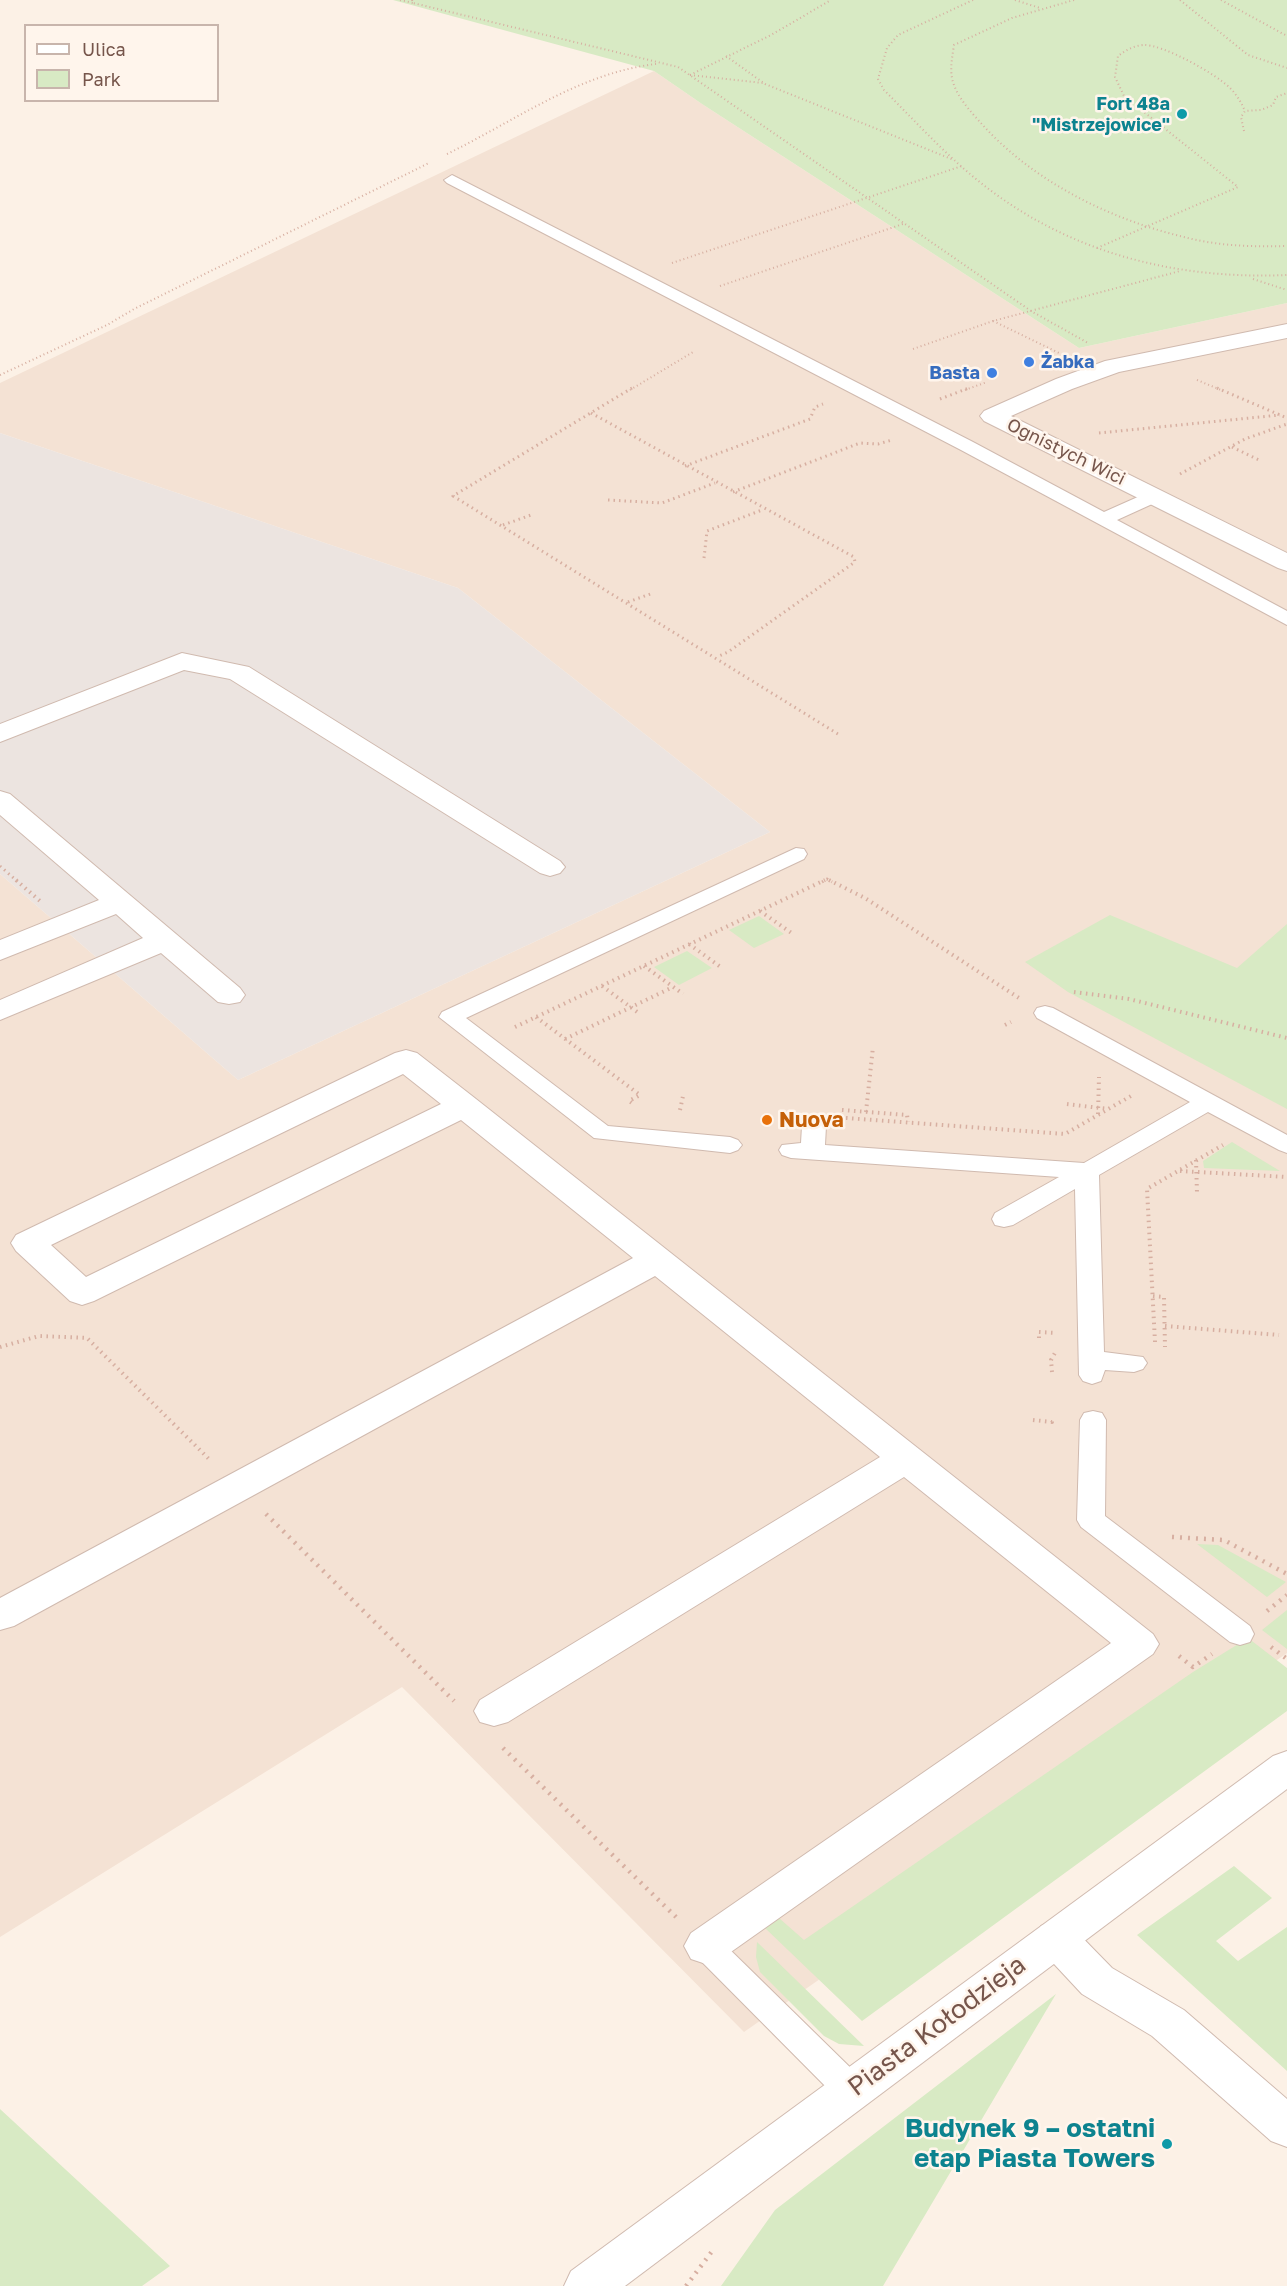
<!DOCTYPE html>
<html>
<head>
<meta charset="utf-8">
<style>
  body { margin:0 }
  #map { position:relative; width:1287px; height:2286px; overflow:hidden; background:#fcf1e6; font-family:"Golos Text",sans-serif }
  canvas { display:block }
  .legend { position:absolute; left:24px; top:24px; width:195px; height:78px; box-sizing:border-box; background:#fff5ec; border:2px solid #c8b5ac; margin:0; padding:8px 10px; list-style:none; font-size:18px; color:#76554b }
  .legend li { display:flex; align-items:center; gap:12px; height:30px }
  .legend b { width:30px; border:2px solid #c8b5ac }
</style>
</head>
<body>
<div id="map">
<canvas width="1287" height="2286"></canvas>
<ul class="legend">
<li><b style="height:8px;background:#fff"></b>Ulica</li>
<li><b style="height:16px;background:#d8eac4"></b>Park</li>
</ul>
</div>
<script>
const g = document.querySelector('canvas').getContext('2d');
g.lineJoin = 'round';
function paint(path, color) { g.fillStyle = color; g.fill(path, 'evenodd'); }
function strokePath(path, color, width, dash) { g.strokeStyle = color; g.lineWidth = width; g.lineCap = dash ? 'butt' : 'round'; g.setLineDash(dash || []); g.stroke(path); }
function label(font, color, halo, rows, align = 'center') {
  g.font = font + ' "Golos Text",sans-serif'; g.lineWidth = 5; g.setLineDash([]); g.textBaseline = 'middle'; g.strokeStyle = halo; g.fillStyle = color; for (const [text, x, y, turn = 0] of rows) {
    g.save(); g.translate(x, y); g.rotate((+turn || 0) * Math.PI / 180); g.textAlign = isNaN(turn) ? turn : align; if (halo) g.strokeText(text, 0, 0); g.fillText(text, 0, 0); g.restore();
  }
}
const residential = new Path2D(`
  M 654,71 L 702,104 L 1079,348 L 1287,303 L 1287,1653 L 744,2032 L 402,1687 L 0,1937 L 0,874 L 238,1080 L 770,832 L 458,588 L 0,433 L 0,383 Z`);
const industrial = new Path2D(`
  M 0,433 L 458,588 L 770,832 L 238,1080 L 0,874 Z`);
const green = new Path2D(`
  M 393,0 L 1287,0 L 1287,303 L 1079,348 L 702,104 L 654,71 Z
  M 1110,915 L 1237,968 L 1287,924 L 1287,1109 L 1068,992 L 1025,962 Z
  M 759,916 L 784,934 L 754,948 L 729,930 Z
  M 687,951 L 712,968 L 679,985 L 654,967 Z
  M 1232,1142 L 1280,1171 L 1204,1168 L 1203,1161 Z
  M 1197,1544 L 1218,1545 L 1286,1582 L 1267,1597 Z
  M 1287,1610 L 1287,1649 L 1262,1630 Z
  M 1248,1638 L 1287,1668 L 1287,1711 L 862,2021 L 765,1928 L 779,1918 L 804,1940 L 1193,1672 Z
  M 1234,1866 L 1272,1898 L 1216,1941 L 1238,1961 L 1287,1927 L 1287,2071 L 1137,1935 Z
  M 757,1942 L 864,2046 L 839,2044 L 824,2036 L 760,1972 L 756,1957 Z
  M 1056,1994 L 883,2286 L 721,2286 L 775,2210 Z
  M 0,2109 L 170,2266 L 142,2286 L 0,2286 Z`);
const pathFar3 = new Path2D(`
  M 400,0 L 413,3
  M 412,0 L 413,3 L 678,67 L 1031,311 L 1088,343
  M 973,0 L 898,35 L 887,48 L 878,79 L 884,90 C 914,120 943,152 976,179 C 1065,252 1174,280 1287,275
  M 1015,0 L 1040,8
  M 1074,0 L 1012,18 L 954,45 C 952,59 949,72 954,85 C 959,99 971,112 980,122 C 1033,182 1111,220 1188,238 C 1220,246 1254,247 1287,246
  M 1180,0 L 1248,55 L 1287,68
  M 1221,0 L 1287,36
  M 726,56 L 765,84 L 954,160
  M 690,75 L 771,35 L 831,0
  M 690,75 L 763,83
  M 1244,131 L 1241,117 L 1245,111 L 1261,110 L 1273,105 L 1276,97 L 1287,93
  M 447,154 C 515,121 579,73 656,64
  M 1097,248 L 1238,187 L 1124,96 L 1115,77 L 1118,56 C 1126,50 1133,46 1143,45 C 1163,44 1216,74 1230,88 C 1237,95 1241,102 1245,111
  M 672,263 L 962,166
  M 1253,279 L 1287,290
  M 720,286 L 903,224
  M 993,321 L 1059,353
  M 913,349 L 993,321 L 1180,271
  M 0,375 L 107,325 L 134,309 L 429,163
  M 1197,380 L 1221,390
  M 630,390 L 693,352
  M 965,390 L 987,382`);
const pathFar2 = new Path2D(`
  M 632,388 L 453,496 L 838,734
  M 1217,388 L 1287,418
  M 940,399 L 969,388
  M 591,413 L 854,557 L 855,562 L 728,652 L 717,657
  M 1099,433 L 1280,415
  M 1232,447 L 1259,460
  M 685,466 L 810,419 L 815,407 L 823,404
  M 1180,474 L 1245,439 L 1287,424
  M 733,492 L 860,443 L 878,444 L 892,440
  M 608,500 L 662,503 L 715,483
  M 503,525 L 531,515
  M 704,558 L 707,531 L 762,510
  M 628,602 L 653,593
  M 0,866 L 18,882
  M 822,882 L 827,879 L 832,882`);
const pathFar1 = new Path2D(`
  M 16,880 L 40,901
  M 829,880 L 865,898 L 1019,998
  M 760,911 L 793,934
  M 689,944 L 722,968
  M 644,966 L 683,994
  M 602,986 L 640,1014
  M 1074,992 L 1129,999 L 1287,1038
  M 536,1017 L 640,1095 L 629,1101 L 635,1105
  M 1005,1025 L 1011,1022
  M 515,1027 L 825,880
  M 565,1039 L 673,987
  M 1067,1104 L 1108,1109
  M 680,1110 L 683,1096
  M 842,1110 L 907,1115 L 908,1122
  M 866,1112 L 873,1047
  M 1098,1114 L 1099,1077
  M 846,1118 L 1065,1134 L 1131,1096
  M 1196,1160 L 1197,1193
  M 1180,1171 L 1287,1177
  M 1153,1296 L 1164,1297 L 1165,1347
  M 1165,1326 L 1279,1335
  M 1039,1338 L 1039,1332 L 1056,1333
  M 1155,1342 L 1147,1189 L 1223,1145
  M 0,1347 L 39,1336 L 87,1338 L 211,1461
  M 1052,1372 L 1051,1360 L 1055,1353
  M 1033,1420 L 1052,1422 L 1052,1418`);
const path = new Path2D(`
  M 266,1514 L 454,1701
  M 1172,1537 L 1224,1540 L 1287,1574
  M 1267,1611 L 1287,1595
  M 1271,1647 L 1287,1659
  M 1179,1656 L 1193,1667 L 1212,1654
  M 503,1748 L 676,1917
  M 686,2286 L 713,2250`);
const service = new Path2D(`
  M 452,175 L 973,442 L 1104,512 L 1149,492 L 1161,492 L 1164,496 L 1161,500 L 1117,520 L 1287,611 L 1287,625 L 961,450 L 447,183 L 444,180 Z
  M 796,848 L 804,849 L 807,854 L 804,859 L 466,1018 L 608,1126 L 730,1137 L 738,1140 L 742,1145 L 738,1150 L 730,1153 L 594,1138 L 439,1017 L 442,1012 Z
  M 1045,1006 L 1053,1008 L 1287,1135 L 1287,1153 L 1279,1150 L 1208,1112 L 1099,1175 L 1104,1352 L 1143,1357 L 1147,1363 L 1143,1369 L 1134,1372 L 1105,1370 L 1101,1381 L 1092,1384 L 1083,1381 L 1079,1375 L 1075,1189 L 1013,1225 L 1004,1227 L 995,1225 L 992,1219 L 995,1213 L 1059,1177 L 791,1158 L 782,1155 L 779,1150 L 782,1145 L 801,1143 L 802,1126 L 806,1121 L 814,1119 L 822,1121 L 826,1126 L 825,1145 L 1084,1163 L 1190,1102 L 1037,1018 L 1034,1013 L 1037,1008 Z
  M 1093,1411 L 1102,1413 L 1106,1420 L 1105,1516 L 1250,1626 L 1254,1634 L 1250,1642 L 1240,1645 L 1230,1642 L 1081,1527 L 1077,1520 L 1080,1420 L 1084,1413 Z
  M 706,1933 L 717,1937 L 863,2080 L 867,2090 L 863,2100 L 851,2104 L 839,2100 L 695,1955 L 690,1946 L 695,1937 Z`);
const minor = new Path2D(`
  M 1287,324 L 1287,338 L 1119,372 L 1072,389 L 1011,416 L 1287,553 L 1287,571 L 1278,568 L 984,421 L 980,416 L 984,411 L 1056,379 L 1105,361 Z
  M 182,653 L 249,667 L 560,861 L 565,867 L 560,873 L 550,876 L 540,873 L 230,679 L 184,670 L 0,742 L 0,724 Z
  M 0,791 L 10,794 L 240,988 L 245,995 L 240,1002 L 229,1004 L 218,1002 L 161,953 L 0,1020 L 0,1000 L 143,938 L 116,914 L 0,960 L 0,940 L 99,900 L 0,815 Z
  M 406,1050 L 417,1053 L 476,1099 L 1153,1634 L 1159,1644 L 1153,1654 L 721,1959 L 706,1964 L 691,1959 L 684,1946 L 691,1933 L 1111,1643 L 904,1477 L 508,1722 L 494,1726 L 480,1722 L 474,1711 L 480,1700 L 880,1457 L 655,1276 L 14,1626 L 0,1630 L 0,1598 L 633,1258 L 461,1120 L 94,1301 L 82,1305 L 70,1301 L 16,1251 L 11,1243 L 16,1235 L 395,1053 ZM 403,1074 L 441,1104 L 86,1277 L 51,1245 Z
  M 1056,1920 L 1071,1926 L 1112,1968 L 1184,2010 L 1287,2099 L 1287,2147 L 1271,2141 L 1152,2036 L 1082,1994 L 1041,1950 L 1034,1938 L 1041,1926 Z`);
const tertiary = new Path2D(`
  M 1287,1751 L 1287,1789 L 625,2286 L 564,2286 L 571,2271 L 1273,1756 Z`);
const markers = [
  [1182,114,6,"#0f9aa8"],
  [1029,362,6,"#3f7fe0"],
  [992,373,6,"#3f7fe0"],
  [767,1120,6,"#e8710a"],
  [1167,2144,6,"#0f9aa8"]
];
const farCulturenames = [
  ["Fort 48a",1170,104],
  ["\"Mistrzejowice\"",1170,125]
];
const farShopnames = [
  ["Żabka",1041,362],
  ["Basta",980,373,"right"]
];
const farStreetnames = [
  ["Ognistych Wici",1066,452,26]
];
const foodNames = [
  ["Nuova",779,1120]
];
const nearStreetnames = [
  ["Piasta Kołodzieja",937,2026,-37]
];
const nearCulturenames = [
  ["Budynek 9 – ostatni",1155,2129],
  ["etap Piasta Towers",1155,2159]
];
paint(residential, '#f4e2d4');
paint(industrial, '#ece4e0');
paint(green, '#d8eac4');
strokePath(service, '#d0baaf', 2);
strokePath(minor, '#d0baaf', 2);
strokePath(tertiary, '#d0baaf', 2);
strokePath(pathFar3, '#d7afa1', 2, [1, 3]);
strokePath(pathFar2, '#d7afa1', 3, [1.5, 4]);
strokePath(pathFar1, '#d7afa1', 4, [1.5, 4.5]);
strokePath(path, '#d7afa1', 4.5, [2, 6]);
paint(service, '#fff');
paint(minor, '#fff');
paint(tertiary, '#fff');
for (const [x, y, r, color] of markers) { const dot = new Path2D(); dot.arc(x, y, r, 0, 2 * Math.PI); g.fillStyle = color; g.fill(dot); strokePath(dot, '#fff5ec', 2); }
label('bold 18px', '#0d838f', '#fff5ec', farCulturenames, 'right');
label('bold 18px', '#366cbe', '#fff5ec', farShopnames, 'left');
label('18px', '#76554b', '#fff5ec', farStreetnames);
label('bold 21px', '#c56008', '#fff5ec', foodNames, 'left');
label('26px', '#76554b', '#fff5ec', nearStreetnames);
label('bold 26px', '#0d838f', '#fff5ec', nearCulturenames, 'right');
</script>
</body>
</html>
